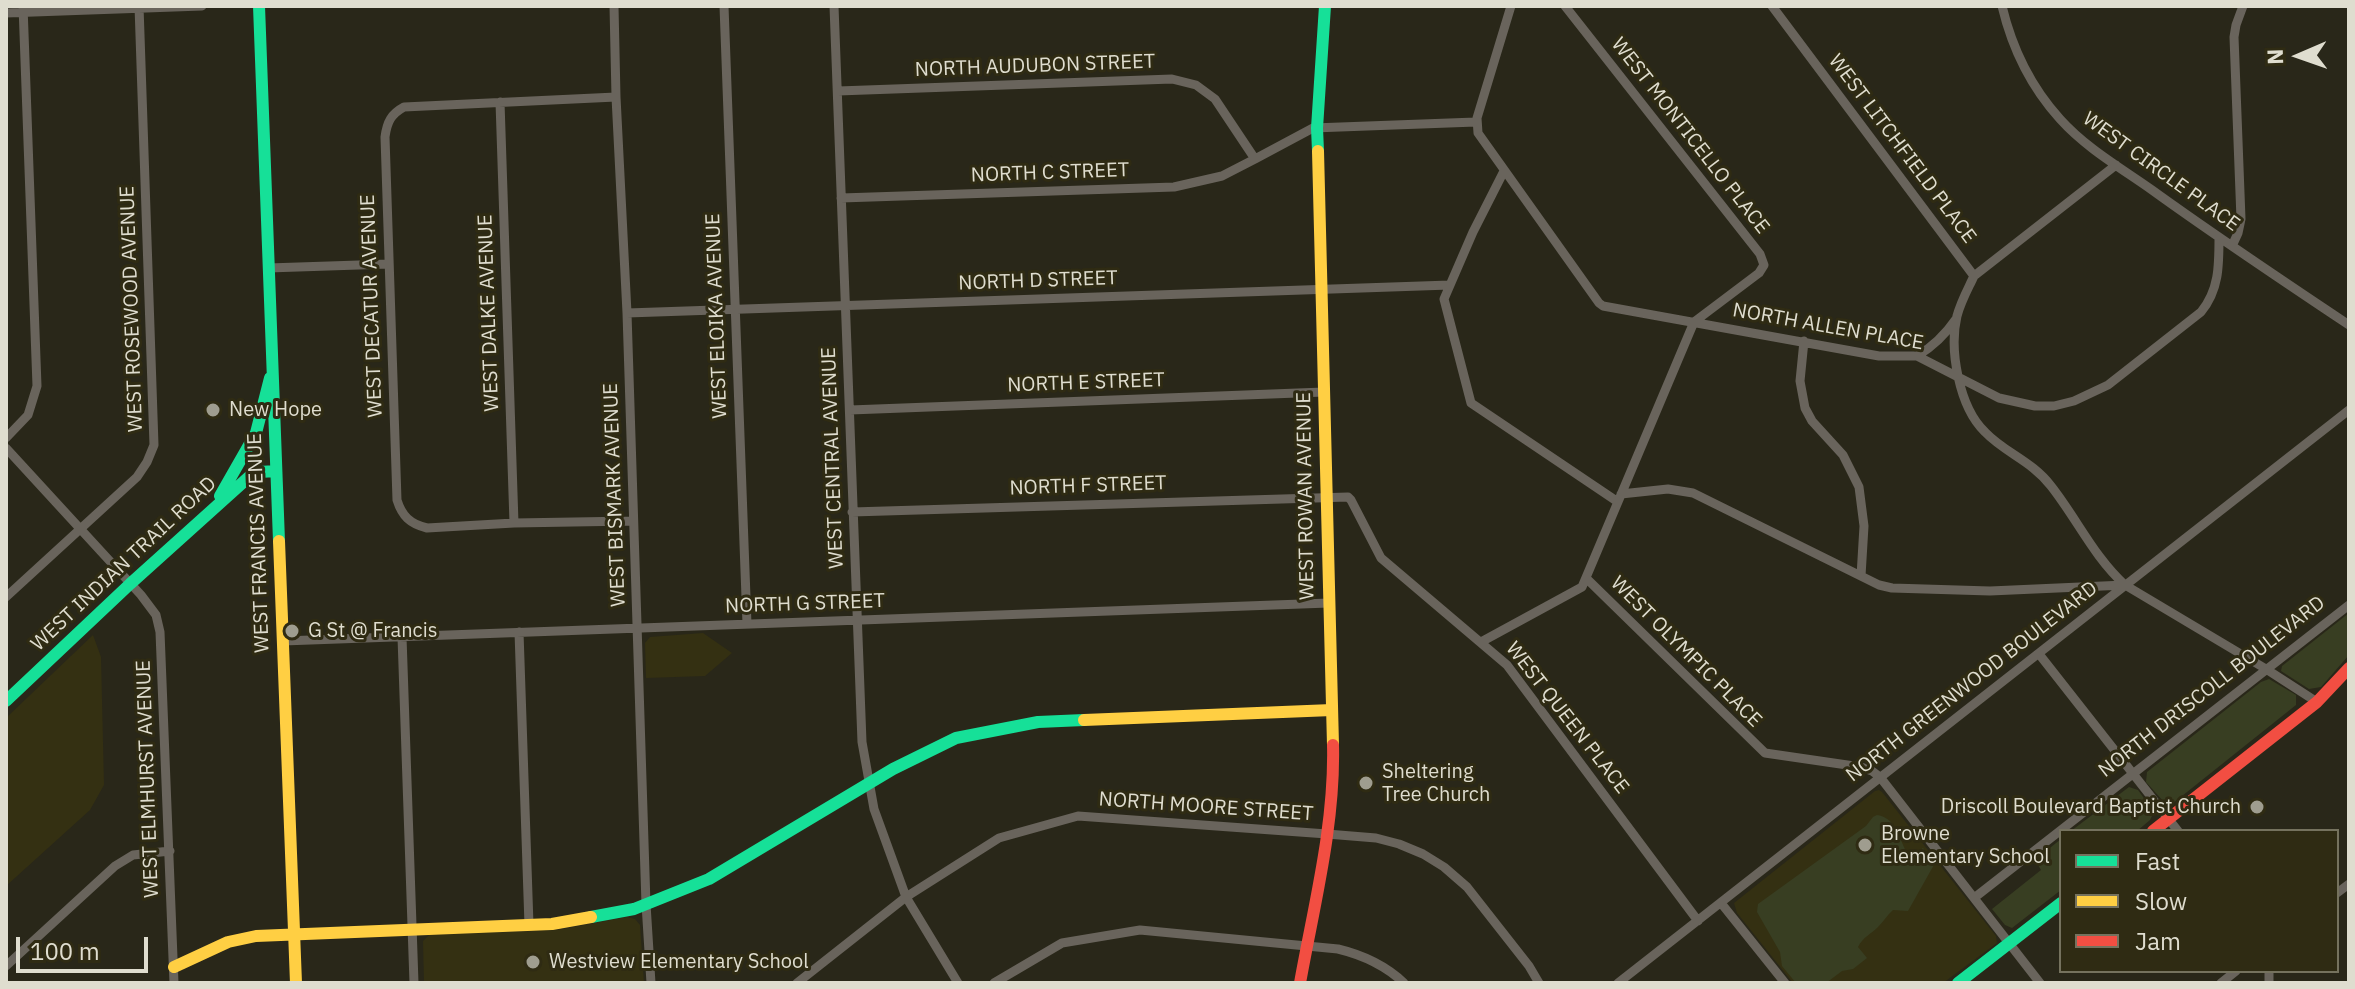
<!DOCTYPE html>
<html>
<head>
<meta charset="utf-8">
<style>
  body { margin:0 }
  #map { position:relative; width:2355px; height:989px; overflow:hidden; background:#292719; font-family:"IBM Plex Sans",sans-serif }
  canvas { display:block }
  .frame { position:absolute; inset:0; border:8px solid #dfddcf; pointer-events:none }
  .legend { position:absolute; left:2059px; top:829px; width:280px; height:144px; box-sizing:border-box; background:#2f2b13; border:2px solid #75725e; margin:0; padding:10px 14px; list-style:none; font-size:24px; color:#dfddcf }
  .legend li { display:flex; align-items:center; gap:16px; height:40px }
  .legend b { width:40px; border:2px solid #75725e }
  .north { position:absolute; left:2259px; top:16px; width:80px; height:80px; -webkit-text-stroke:6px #2f2b13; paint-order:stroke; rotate:268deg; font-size:22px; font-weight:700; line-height:32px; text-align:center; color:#dfddcf }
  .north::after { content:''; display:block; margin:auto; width:28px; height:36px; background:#dfddcf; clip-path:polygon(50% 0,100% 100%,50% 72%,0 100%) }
  .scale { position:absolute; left:16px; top:937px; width:132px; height:36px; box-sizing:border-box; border:4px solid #dfddcf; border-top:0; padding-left:10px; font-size:24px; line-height:28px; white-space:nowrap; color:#dfddcf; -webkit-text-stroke:6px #2f2b13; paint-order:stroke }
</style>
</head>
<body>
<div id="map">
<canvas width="2355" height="989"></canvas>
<div class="frame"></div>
<ul class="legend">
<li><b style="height:10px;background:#16e098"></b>Fast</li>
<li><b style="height:10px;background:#ffcf43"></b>Slow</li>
<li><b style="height:10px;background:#f24e42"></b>Jam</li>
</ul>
<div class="north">N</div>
<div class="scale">100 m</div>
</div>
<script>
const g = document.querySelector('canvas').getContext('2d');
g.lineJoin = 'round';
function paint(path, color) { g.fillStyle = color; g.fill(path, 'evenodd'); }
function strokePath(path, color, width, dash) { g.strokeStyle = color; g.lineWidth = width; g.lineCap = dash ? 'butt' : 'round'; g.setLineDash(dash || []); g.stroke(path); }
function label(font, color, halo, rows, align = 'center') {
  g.font = font + ' "IBM Plex Sans",sans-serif'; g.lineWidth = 6; g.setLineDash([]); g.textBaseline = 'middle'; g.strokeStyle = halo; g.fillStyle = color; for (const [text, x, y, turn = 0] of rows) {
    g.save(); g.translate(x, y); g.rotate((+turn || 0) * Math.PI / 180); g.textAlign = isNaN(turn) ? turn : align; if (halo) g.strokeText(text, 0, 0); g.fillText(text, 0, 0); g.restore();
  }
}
const built = new Path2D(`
  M 703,633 L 732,653 L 705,676 L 646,678 L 645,643 L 650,637 Z
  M 93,635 L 101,657 L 104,785 L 90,810 L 6,886 L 6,718 Z
  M 1879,790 L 1882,792 L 1996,936 L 1997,943 L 1943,983 L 1793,983 L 1737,913 L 1734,903 L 1875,791 Z
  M 627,917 L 635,919 L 640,925 L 644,983 L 424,983 L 423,941 L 429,935 L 557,930 Z`);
const green = new Path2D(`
  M 2349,613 L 2349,655 L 2321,687 L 2309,689 L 2281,671 L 2282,666 Z
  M 2269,679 L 2296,695 L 2296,705 L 2172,804 L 2164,802 L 2146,782 L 2147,772 L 2261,682 Z
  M 2129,787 L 2138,790 L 2154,812 L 2150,820 L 2137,831 L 2071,831 Z
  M 1877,815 C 1899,818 1899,844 1910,857 L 1923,848 L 1935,863 L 1908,911 L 1893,910 C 1887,915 1884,921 1878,927 C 1871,934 1863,937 1858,947 L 1867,958 L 1853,969 L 1842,971 L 1826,983 L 1796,983 L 1782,966 L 1780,952 L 1757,912 L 1758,904 L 1866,826 L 1873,817 Z
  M 2061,839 L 2061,890 L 2012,928 L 2005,925 L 1992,909 L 2041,870 L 2035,860 Z`);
const street = new Path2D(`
  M 614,6 L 616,97 L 627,313 L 646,904 L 651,983
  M 724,6 L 747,624
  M 834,6 L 862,742 L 874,809 L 906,897 L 958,983
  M 1511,6 L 1477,118 L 1478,133 L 1599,303 L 1603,306 L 1879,356 L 1917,356 L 1999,398 L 2035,406 L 2054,406 L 2074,401 L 2108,385 L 2201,312 C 2219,290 2219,266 2219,238
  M 1772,6 L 1974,276 C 1968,289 1961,301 1957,316 C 1949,350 1959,407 1985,432 C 2005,453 2032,461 2051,486 C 2077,519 2094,557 2125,585 L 2266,669 L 2317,702
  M 2002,6 C 2012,48 2031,87 2060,119 C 2086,148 2121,168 2152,190 C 2217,237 2283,281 2349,325
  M 6,13 L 202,6
  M 838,91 L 1172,79 L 1196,85 L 1215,99 L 1255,159 L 1313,128 L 1476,122
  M 616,97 L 404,107 C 391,114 387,122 385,137 L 397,500 C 402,516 410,524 427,528 L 514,523 L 633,521
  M 500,102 L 514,523
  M 1504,171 L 1473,232 L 1444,299 L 1471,403 L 1618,502
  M 841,198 L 1174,187 L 1222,176 L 1255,159
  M 2232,246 L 2238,233 L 2241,219 L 2234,37 L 2236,25 L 2243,6
  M 268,268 L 389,264
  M 1974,276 L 2116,165
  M 627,313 L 1450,285
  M 1804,341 L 1800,381 L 1805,408 L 1812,421 L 1843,455 L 1859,487 L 1864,526 L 1861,576
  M 1917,356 C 1934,346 1945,335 1956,319
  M 850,410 L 1324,392
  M 6,438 L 28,415 L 37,386 L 23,6
  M 6,448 L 141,595 L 156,615 L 160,632 L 174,983
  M 1621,494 L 1668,489 L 1693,493 L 1879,585 L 1892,588 L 1990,591 L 2125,585
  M 852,512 L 1348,497 L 1351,500 L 1381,558 L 1507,665 L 1698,921
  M 1586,578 L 1765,753 L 1861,767 L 1872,771 L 1880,777 L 2040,983
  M 6,597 L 137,477 L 147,462 L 154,445 L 139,6
  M 519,632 L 529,925
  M 402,637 L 414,983
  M 283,641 L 1329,603
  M 1481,642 L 1582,587 L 1694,322 L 1759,273 L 1764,265 L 1760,254 L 1565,6
  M 2039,654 L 2178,831
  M 2337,893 L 2349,884
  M 1974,898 L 2349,605
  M 1721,903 L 1785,983
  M 6,966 L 115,866 L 133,855 L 170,851
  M 2269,971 L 2269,983
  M 797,983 L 906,897 L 999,838 L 1078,816 L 1327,834 L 1376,838 L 1399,844 L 1423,854 L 1444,867 L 1467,887 L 1529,966 L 1539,983
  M 994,983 L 1062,943 L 1140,930 L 1338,949 C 1363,955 1385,965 1404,983
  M 1618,983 L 2349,410
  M 2221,983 L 2236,971`);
const fast = new Path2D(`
  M 259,6 L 279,541
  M 1318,151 L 1317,128 L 1325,6
  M 220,496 L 256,433 L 270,378
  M 6,701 L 130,584 L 250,476 L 260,472 L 276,471
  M 591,917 L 634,909 L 709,879 L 893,769 L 956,738 L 1038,722 L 1084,720
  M 1958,983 L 2061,903`);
const slow = new Path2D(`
  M 1318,151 L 1333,745
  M 279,541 L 296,983
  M 1084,720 L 1332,710
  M 174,967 L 228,942 L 256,936 L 552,924 L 591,917`);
const jam = new Path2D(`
  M 2153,831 L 2317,702 L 2349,668
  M 1300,983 C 1314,905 1335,825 1333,745`);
const markers = [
  [213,410,8,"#9f9d8f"],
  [292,631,8,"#9f9d8f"],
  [1366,783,8,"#9f9d8f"],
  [2257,807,8,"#9f9d8f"],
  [1865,845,8,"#9f9d8f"],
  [533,962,8,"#9f9d8f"]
];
const streetNames = [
  ["NORTH AUDUBON STREET",1035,66,-2],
  ["WEST MONTICELLO PLACE",1690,136,52],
  ["WEST LITCHFIELD PLACE",1902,149,53],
  ["WEST CIRCLE PLACE",2161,172,36],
  ["NORTH C STREET",1050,173,-2],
  ["NORTH D STREET",1038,281,-2],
  ["WEST DECATUR AVENUE",372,306,-92],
  ["WEST ROSEWOOD AVENUE",132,309,-92],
  ["WEST DALKE AVENUE",489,313,-92],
  ["WEST ELOIKA AVENUE",717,316,-92],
  ["NORTH ALLEN PLACE",1828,327,10],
  ["NORTH E STREET",1086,383,-2],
  ["WEST CENTRAL AVENUE",833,458,-92],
  ["NORTH F STREET",1088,486,-2],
  ["WEST BISMARK AVENUE",615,495,-92],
  ["WEST ROWAN AVENUE",1306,496,-91],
  ["WEST FRANCIS AVENUE",259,543,-92],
  ["WEST INDIAN TRAIL ROAD",124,564,-43],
  ["NORTH G STREET",805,604,-2],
  ["WEST OLYMPIC PLACE",1686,652,45],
  ["NORTH GREENWOOD BOULEVARD",1972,682,-38],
  ["NORTH DRISCOLL BOULEVARD",2212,687,-38],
  ["WEST QUEEN PLACE",1567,718,52],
  ["WEST ELMHURST AVENUE",148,779,-92],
  ["NORTH MOORE STREET",1206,807,4]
];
const poiNames = [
  ["New Hope",229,410],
  ["G St @ Francis",308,631],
  ["Sheltering",1382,772],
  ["Tree Church",1382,795],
  ["Driscoll Boulevard Baptist Church",2241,807,"right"],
  ["Browne",1881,834],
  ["Elementary School",1881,857],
  ["Westview Elementary School",549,962]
];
paint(built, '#343012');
paint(green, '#383e22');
strokePath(street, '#69645c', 9);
strokePath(fast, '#16e098', 12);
strokePath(slow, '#ffcf43', 12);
strokePath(jam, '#f24e42', 12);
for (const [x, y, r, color] of markers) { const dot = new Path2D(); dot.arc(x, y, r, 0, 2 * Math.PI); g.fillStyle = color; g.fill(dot); strokePath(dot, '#2f2b13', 3); }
label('20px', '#dfddcf', '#2f2b13', streetNames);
label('20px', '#dfddcf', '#2f2b13', poiNames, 'left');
</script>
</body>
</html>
